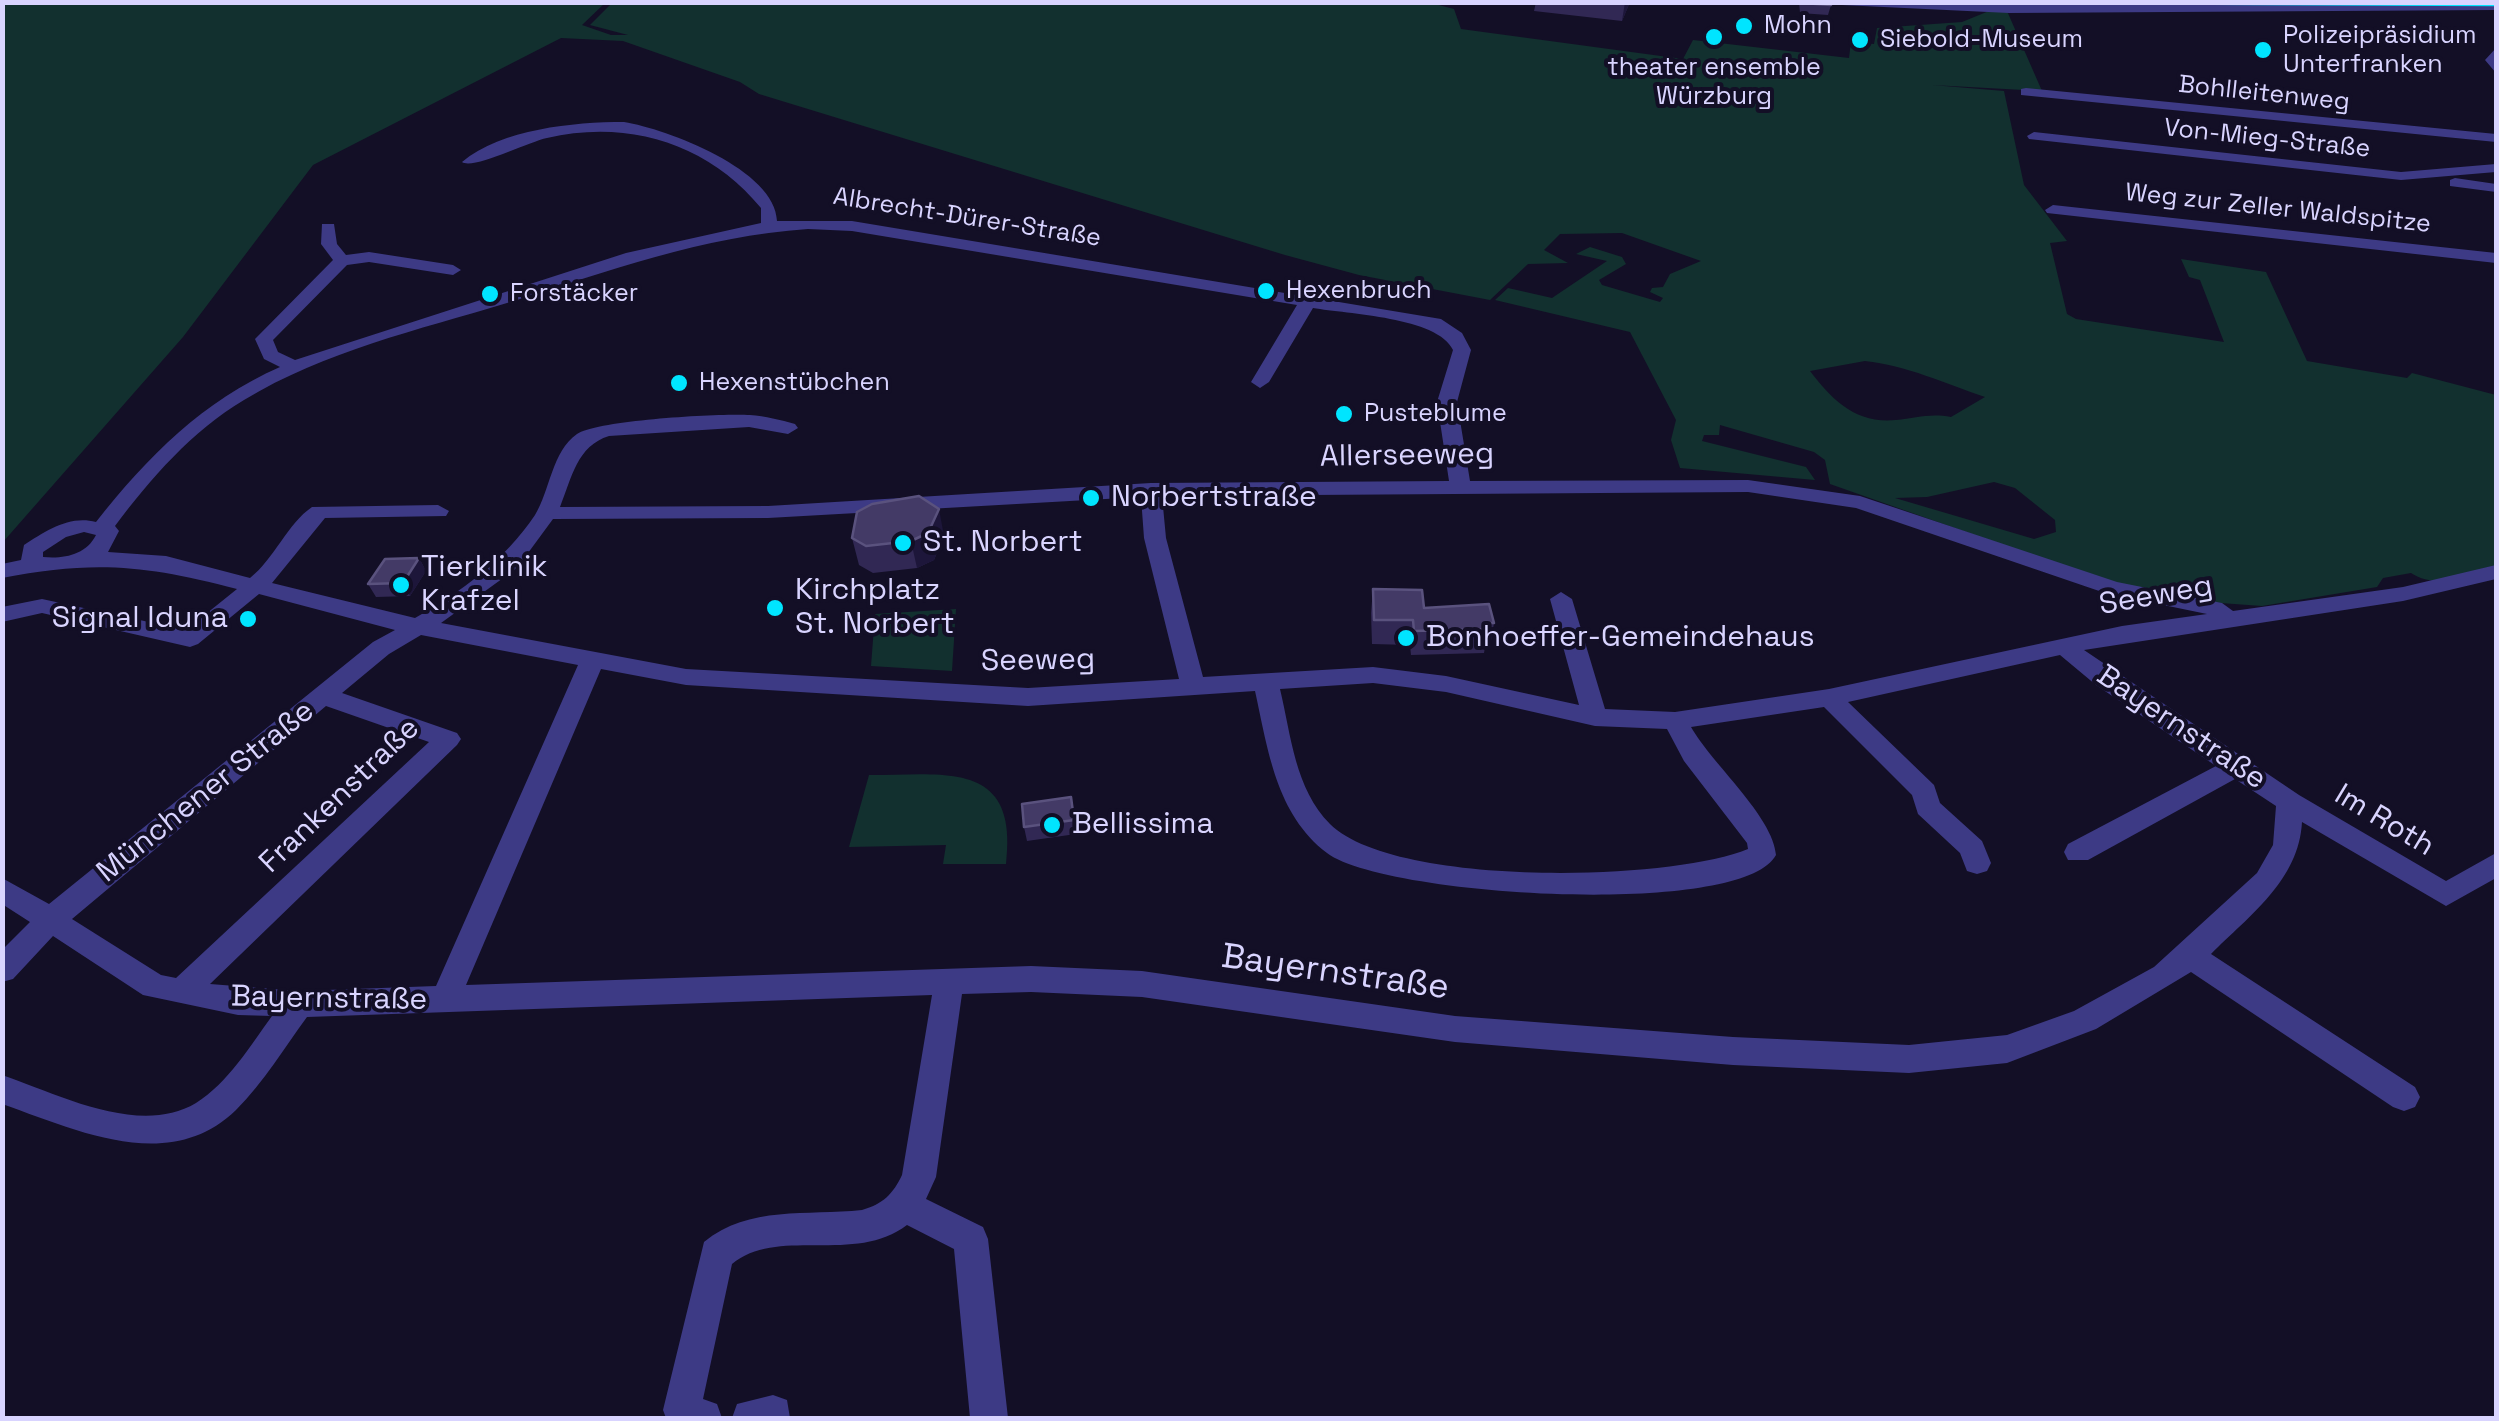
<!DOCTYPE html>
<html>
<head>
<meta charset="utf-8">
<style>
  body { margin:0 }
  #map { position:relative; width:2499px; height:1421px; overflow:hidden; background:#130f26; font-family:"Space Grotesk",sans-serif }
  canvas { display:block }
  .frame { position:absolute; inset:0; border:5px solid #d9d4ff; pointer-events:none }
</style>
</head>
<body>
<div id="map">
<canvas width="2499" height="1421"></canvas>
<div class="frame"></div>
</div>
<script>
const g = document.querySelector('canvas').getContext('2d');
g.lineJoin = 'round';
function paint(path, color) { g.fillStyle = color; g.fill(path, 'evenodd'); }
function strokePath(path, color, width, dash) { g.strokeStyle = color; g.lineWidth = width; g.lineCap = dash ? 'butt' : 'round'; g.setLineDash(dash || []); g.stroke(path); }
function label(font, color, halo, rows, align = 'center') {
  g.font = font + ' "Space Grotesk",sans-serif'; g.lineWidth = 8; g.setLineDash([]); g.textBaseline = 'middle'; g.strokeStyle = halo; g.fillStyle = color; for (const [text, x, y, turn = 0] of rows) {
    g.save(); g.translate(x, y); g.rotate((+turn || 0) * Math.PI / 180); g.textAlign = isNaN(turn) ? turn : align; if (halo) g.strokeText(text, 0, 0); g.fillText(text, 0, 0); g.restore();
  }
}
const green = new Path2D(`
  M 613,2 L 1427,2 L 1454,9 L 1461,29 L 1683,59 L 1693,40 L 1849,58 L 1851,42 L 1874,44 L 1877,28 L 1962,22 L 1989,11 L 2007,11 L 2042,91 L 1932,85 L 2004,91 L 2024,185 L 2067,241 L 2050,243 L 2067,314 L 2076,319 L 2224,342 L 2200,280 L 2189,277 L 2181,259 L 2266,272 L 2307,361 L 2407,378 L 2412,373 L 2496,395 L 2496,569 C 2469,576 2437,590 2411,573 L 2383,578 L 2377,587 L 2262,606 L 2193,601 L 2119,586 L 1830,484 L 1825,460 L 1814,452 L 1720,425 L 1719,435 L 1704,435 L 1702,441 L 1806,467 L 1815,480 L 1680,468 L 1671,440 L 1676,420 L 1630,332 L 1495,300 L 1508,288 L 1552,298 L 1607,261 L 1576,254 L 1590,247 L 1622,257 L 1626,264 L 1599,280 L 1602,285 L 1660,302 L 1663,298 L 1650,292 L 1652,288 L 1663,287 L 1670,274 L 1701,261 L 1622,233 L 1560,234 L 1544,250 L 1568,263 L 1528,264 L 1490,300 L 1359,275 L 1285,255 L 759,94 L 740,82 L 623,41 L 561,38 L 313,165 L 183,337 L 3,542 L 3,3 L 605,3 L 582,25 L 611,35 L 628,35 L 590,25 ZM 1865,361 C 1905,365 1947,384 1985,397 L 1951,417 C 1930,413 1916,418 1896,420 C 1856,424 1832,400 1810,371 ZM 1994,482 L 2015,488 L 2055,520 L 2056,532 L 2034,539 L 1895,498 L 1927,497 Z
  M 956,609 L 952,671 L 871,666 L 875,614 Z
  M 869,775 C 944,775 1019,759 1006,864 L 943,864 L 946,845 L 849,847 Z`);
const minor = new Path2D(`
  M 1779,2 L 2496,3 L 2496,10 L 2009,13 Z
  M 2496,48 L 2496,73 L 2485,60 Z
  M 2026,88 L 2496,134 L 2496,142 L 2021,95 L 2021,89 Z
  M 624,122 C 667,129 776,170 777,221 L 852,221 L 1441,319 L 1462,333 L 1471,350 L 1457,402 L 1470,481 L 1748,480 L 1860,496 L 2117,582 L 2222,603 L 2233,611 L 2403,587 L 2496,565 L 2496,579 L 2403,601 L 2084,650 L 2299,795 L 2446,881 L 2496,853 L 2496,878 L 2446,906 L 2302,822 C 2299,880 2249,916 2211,954 L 2415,1087 L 2420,1097 L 2415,1107 L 2404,1111 L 2393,1107 L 2191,972 L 2096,1029 L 2007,1063 L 1909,1073 L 1733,1065 L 1455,1042 L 1142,997 L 1031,992 L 962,994 L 936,1177 L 926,1199 L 983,1227 L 988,1239 L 1008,1418 L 970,1418 L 954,1249 L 907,1225 C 855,1265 777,1226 732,1264 L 703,1399 L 717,1404 L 722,1418 L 666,1418 L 663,1410 L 704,1242 C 749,1205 807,1216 862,1210 C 883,1204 893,1194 902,1175 L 932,995 L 307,1017 C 284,1048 264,1082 236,1110 C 169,1175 77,1130 2,1104 L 2,1075 C 58,1094 139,1137 196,1103 C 228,1083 250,1046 272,1016 L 238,1015 L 143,995 L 53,936 L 13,979 L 2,982 L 2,950 L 30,922 L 2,904 L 2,878 L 49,904 L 373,642 L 395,630 L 259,594 L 198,644 L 190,647 L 42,613 L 2,622 L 2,607 L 42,599 L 186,630 L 237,589 C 147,565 93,560 2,578 L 2,564 L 21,560 L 24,545 C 46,531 69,515 96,522 C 148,456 203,401 280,367 L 264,359 L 255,339 L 333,260 L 321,244 L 322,224 L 334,224 L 337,244 L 346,255 L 369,252 L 453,265 L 461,270 L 453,275 L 369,262 L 347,265 L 273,340 L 278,352 L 295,360 L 626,253 L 761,223 L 761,208 C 708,143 627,119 547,138 C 528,142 473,170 462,162 C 502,129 573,122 624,122 ZM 808,229 L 852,231 L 1297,305 L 1251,382 L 1260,388 L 1269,382 L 1313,308 C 1347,314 1438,317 1453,350 L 1437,402 L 1449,481 L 1151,483 L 768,506 L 560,507 C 572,477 577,446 609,436 L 749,427 L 788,434 L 798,428 L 795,424 C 781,420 765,416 750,415 C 721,413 597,420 577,434 C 552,451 550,491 535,515 C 504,561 462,591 415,618 L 272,583 L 325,518 L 446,516 L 449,511 L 438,505 L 312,507 C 287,524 275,558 250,578 L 166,556 L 108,552 L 119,531 L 115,526 C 151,478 192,431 244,400 C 325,351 418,330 507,303 C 607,272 702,236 808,229 ZM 1748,492 L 1856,508 L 2105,593 L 2207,614 L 2122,626 L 1829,689 L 1675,712 L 1605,709 L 1572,599 L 1561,592 L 1550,599 L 1579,705 L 1446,676 L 1373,667 L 1203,677 L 1166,538 L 1162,496 ZM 1141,497 L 1144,538 L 1179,679 L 1028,688 L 686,669 L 441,623 L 517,568 L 553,519 L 768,518 ZM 84,532 L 96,535 C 86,555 64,559 43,557 L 43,552 L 66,537 ZM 421,635 L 578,665 L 436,986 L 299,991 L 210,984 L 457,745 L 461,739 L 457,733 L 342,693 L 389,654 ZM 2060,655 L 2096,685 L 2216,766 L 2068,844 L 2064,852 L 2068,860 L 2088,860 L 2235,779 L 2276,806 L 2273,845 L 2257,873 L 2154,967 L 2074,1011 L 2007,1035 L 1909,1045 L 1733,1037 L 1455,1016 L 1142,971 L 1031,966 L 466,985 L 601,669 L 686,685 L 1028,706 L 1255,691 C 1268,750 1276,814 1327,853 C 1383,896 1742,919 1776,855 C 1773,816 1712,764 1691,727 L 1824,707 L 1912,795 L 1918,814 L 1960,853 L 1967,871 L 1977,874 L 1987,871 L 1991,863 L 1982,841 L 1940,803 L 1934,785 L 1848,702 ZM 1373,683 L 1446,692 L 1595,726 L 1667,729 L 1684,761 L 1747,843 L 1748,849 C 1668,882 1393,887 1330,824 C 1295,789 1291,735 1280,689 ZM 326,706 L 429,742 L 176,978 L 161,975 L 72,919 Z
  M 2034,132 L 2401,172 L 2496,164 L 2496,172 L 2401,180 L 2029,139 L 2027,136 Z
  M 2455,178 L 2496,184 L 2496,192 L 2450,186 L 2450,180 Z
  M 2053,205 L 2496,253 L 2496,263 L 2047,213 L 2045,210 Z
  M 773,1395 L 787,1400 L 790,1418 L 732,1418 L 737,1404 Z`);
const tram = new Path2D(`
  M 1819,2 L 2496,5`);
const wall = new Path2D(`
  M 1536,2 L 1630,2 L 1622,21 L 1534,11 Z
  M 1799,2 L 1830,2 L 1831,5 L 1828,15 L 1800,13 Z
  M 944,536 L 934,560 L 917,568 L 873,573 L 859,565 L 852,538 Z
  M 419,558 L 426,571 L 410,596 L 376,597 L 368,584 Z
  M 1373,589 L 1424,608 L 1494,623 L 1490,647 L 1485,647 L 1484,653 L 1411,655 L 1410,645 L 1372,644 L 1371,613 Z
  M 1071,797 L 1076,834 L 1027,841 L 1024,827 Z`);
const shadedWall = new Path2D(`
  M 1625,2 L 1630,2 L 1622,21 Z
  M 939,509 L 944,536 L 934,560 L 917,568 L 911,541 Z
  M 419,558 L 426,571 L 410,596 L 403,583 Z`);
const building = new Path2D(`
  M 1802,2 L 1830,2 L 1831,5 L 1802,3 Z
  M 919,496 L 939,509 L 928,533 L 911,541 L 866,546 L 852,538 L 857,512 L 872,504 Z
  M 419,558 L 403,583 L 368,584 L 385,559 Z
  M 1373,589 L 1422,590 L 1424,608 L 1489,604 L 1494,623 L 1487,623 L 1488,629 L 1414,631 L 1413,620 L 1374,620 Z
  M 1071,797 L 1074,820 L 1024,827 L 1022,804 Z`);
const markers = [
  [1744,26,10,"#00e5ff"],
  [1714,37,10,"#00e5ff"],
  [1860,40,10,"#00e5ff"],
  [2263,50,10,"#00e5ff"],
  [1266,291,10,"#00e5ff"],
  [490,294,10,"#00e5ff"],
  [679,383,10,"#00e5ff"],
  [1344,414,10,"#00e5ff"],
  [1091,498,10,"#00e5ff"],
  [903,543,10,"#00e5ff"],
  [401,585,10,"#00e5ff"],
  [775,608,10,"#00e5ff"],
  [248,619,10,"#00e5ff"],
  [1406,638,10,"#00e5ff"],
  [1052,825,10,"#00e5ff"]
];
const farPoinames = [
  ["Mohn",1764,26],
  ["Polizeipräsidium",2283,36],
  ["Unterfranken",2283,65],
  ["Siebold-Museum",1880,40],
  ["theater ensemble",1714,68,"center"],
  ["Würzburg",1714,97,"center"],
  ["Hexenbruch",1286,291],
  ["Forstäcker",510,294],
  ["Hexenstübchen",699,383],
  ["Pusteblume",1364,414]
];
const farStreetnames = [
  ["Bohlleitenweg",2264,94,6],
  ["Von-Mieg-Straße",2267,139,6],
  ["Weg zur Zeller Waldspitze",2278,209,6],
  ["Albrecht-Dürer-Straße",967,218,9]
];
const streetNames = [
  ["Allerseeweg",1407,456,-1],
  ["Seeweg",2156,596,-10],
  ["Seeweg",1038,661,-1],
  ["Bayernstraße",2181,728,34],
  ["Münchener Straße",206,792,-39],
  ["Frankenstraße",340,796,-44],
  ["Im Roth",2384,821,31],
  ["Bayernstraße",329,999,1]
];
const poiNames = [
  ["Norbertstraße",1111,498],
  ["St. Norbert",923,543],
  ["Tierklinik",421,568],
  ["Krafzel",421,602],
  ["Kirchplatz",795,591],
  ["St. Norbert",795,625],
  ["Signal Iduna",228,619,"right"],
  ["Bonhoeffer-Gemeindehaus",1426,638],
  ["Bellissima",1072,825]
];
const nearStreetnames = [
  ["Bayernstraße",1335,973,8]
];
paint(green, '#12302f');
paint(minor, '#3d3a85');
strokePath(tram, '#00e5ff', 2.5);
paint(wall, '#312854');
paint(shadedWall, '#1d163a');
paint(building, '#433a66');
strokePath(building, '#5a527e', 2.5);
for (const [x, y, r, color] of markers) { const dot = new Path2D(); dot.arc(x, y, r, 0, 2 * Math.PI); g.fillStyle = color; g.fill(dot); strokePath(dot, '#130f26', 4); }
label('25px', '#d9d4ff', '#130f26', farPoinames, 'left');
label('25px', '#d9d4ff', '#130f26', farStreetnames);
label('30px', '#d9d4ff', '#130f26', streetNames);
label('30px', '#d9d4ff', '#130f26', poiNames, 'left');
label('35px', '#d9d4ff', '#130f26', nearStreetnames);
</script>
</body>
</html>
